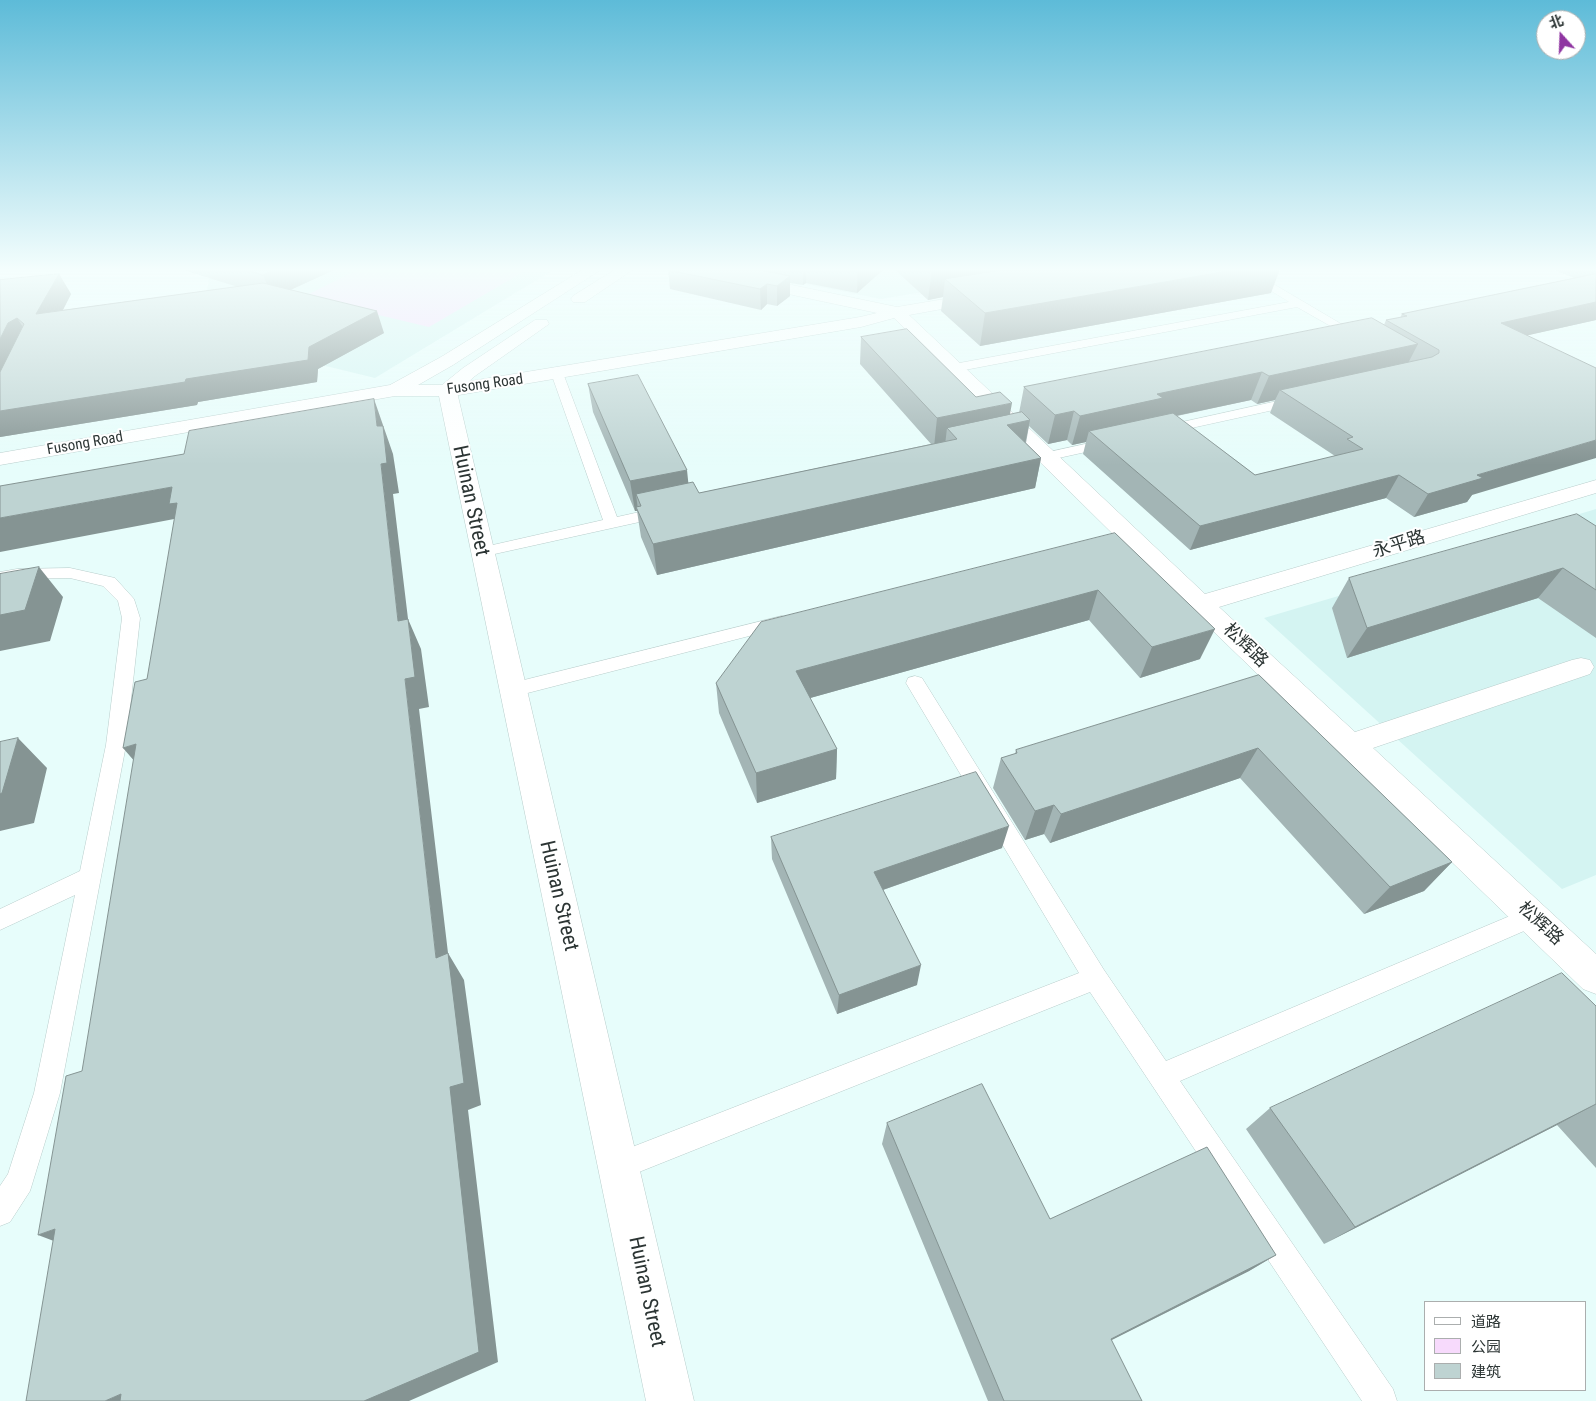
<!DOCTYPE html>
<html>
<head>
<meta charset="utf-8">
<style>
  body { margin:0 }
  #map { position:relative; width:1596px; height:1401px; overflow:hidden; background:#e7fdfb; font-family:"Roboto Condensed","Noto Sans SC",sans-serif }
  canvas { display:block }
  .legend { position:absolute; left:1424px; top:1301px; width:162px; height:90px; box-sizing:border-box; background:#fff; border:1px solid #abaeae; margin:0; padding:6px 9px; list-style:none; font-size:15px; color:#2c3534 }
  .legend li { display:flex; align-items:center; gap:10px; height:25px }
  .legend b { width:25px; border:1px solid #abaeae }
  .north { position:absolute; left:1536px; top:10px; width:50px; height:50px; box-sizing:border-box; background:#fff; border:1px solid #abaeae; border-radius:50%; rotate:340deg; font-size:14px; font-weight:700; line-height:20px; text-align:center; color:#2c3534 }
  .north::after { content:''; display:block; margin:auto; width:18px; height:22px; background:#8f35a1; clip-path:polygon(50% 0,100% 100%,50% 72%,0 100%) }
</style>
</head>
<body>
<div id="map">
<canvas width="1596" height="1401"></canvas>
<ul class="legend">
<li><b style="height:6px;background:#fff"></b>道路</li>
<li><b style="height:14px;background:#f7dafc"></b>公园</li>
<li><b style="height:14px;background:#bed3d2"></b>建筑</li>
</ul>
<div class="north">北</div>
</div>
<script>
const g = document.querySelector('canvas').getContext('2d');
g.lineJoin = 'round';
function paint(path, color) { g.fillStyle = color; g.fill(path, 'evenodd'); }
function strokePath(path, color, width, dash) { g.strokeStyle = color; g.lineWidth = width; g.lineCap = dash ? 'butt' : 'round'; g.setLineDash(dash || []); g.stroke(path); }
function label(font, color, halo, rows, align = 'center') {
  g.font = font + ' "Roboto Condensed","Noto Sans SC",sans-serif'; g.lineWidth = 4; g.setLineDash([]); g.textBaseline = 'middle'; g.strokeStyle = halo; g.fillStyle = color; for (const [text, x, y, turn = 0] of rows) {
    g.save(); g.translate(x, y); g.rotate((+turn || 0) * Math.PI / 180); g.textAlign = isNaN(turn) ? turn : align; if (halo) g.strokeText(text, 0, 0); g.fillText(text, 0, 0); g.restore();
  }
}
const built = new Path2D(`
  M 211,269 L 555,269 L 375,378 L 198,335 Z
  M 728,269 L 1063,269 L 881,299 Z
  M 1596,509 L 1596,875 L 1562,889 L 1264,618 L 1555,532 L 1543,525 Z`);
const green = new Path2D(`
  M 359,269 L 528,269 L 429,327 L 303,297 Z`);
const lane = new Path2D(`
  M 1236,269 L 1248,269 L 1365,338 L 1363,340 L 1355,340 L 1297,307 L 954,372 L 948,368 L 954,364 L 1289,302 Z
  M 557,369 L 563,373 L 617,517 L 662,507 L 667,509 L 670,512 L 667,515 L 662,517 L 481,557 L 475,555 L 473,552 L 475,549 L 603,520 L 551,373 Z
  M 1296,397 L 1302,401 L 1301,404 L 1164,434 L 1157,430 L 1164,426 Z
  M 1108,439 L 1113,440 L 1115,443 L 1113,446 L 1045,461 L 1038,457 L 1040,454 Z
  M 70,568 L 115,578 L 134,599 L 140,618 L 126,745 L 60,1093 L 30,1191 L 10,1222 L 0,1226 L 0,1186 L 8,1174 L 34,1093 L 75,895 L 0,930 L 0,909 L 80,871 L 106,745 L 122,618 L 118,601 L 103,586 L 70,578 L 17,579 L 0,582 L 0,572 L 17,569 Z
  M 782,616 L 788,618 L 791,622 L 788,626 L 512,697 L 505,695 L 503,690 L 505,685 L 512,683 Z
  M 915,676 L 922,678 L 1104,970 L 1166,1061 L 1524,910 L 1532,907 L 1540,910 L 1544,917 L 1540,924 L 1180,1081 L 1393,1389 L 1397,1401 L 1362,1401 L 1090,992 L 619,1180 L 609,1176 L 605,1166 L 609,1156 L 1079,973 L 906,683 L 908,678 Z`);
const street = new Path2D(`
  M 687,269 L 716,269 L 897,307 L 980,293 L 986,295 L 988,298 L 986,301 L 909,315 L 1205,594 L 1596,480 L 1596,493 L 1219,607 L 1355,732 L 1572,660 L 1581,658 L 1590,660 L 1594,667 L 1590,674 L 1373,748 L 1596,954 L 1596,994 L 1583,989 L 1119,540 L 894,318 L 861,327 L 447,397 L 440,395 L 438,391 L 440,387 L 447,385 L 860,317 L 877,313 L 695,274 L 690,272 Z`);
const secondary = new Path2D(`
  M 584,269 L 602,269 L 453,365 L 418,385 L 442,385 L 463,368 L 535,320 L 547,320 L 549,324 L 475,376 L 457,392 L 694,1401 L 646,1401 L 439,396 L 395,396 L 0,465 L 0,453 L 390,385 L 441,357 Z
  M 616,269 L 634,269 L 585,302 L 573,302 L 571,299 L 573,296 Z`);
const wall = new Path2D(`
  M 180,269 L 336,269 L 290,290 L 384,333 L 318,369 L 317,382 L 198,402 L 197,405 L 0,437 L 0,280 L 59,274 L 71,294 L 63,310 L 238,287 Z
  M 668,269 L 884,269 L 857,293 L 806,283 L 803,285 L 790,283 L 790,296 L 777,306 L 767,304 L 761,310 L 670,289 Z
  M 894,269 L 1240,269 L 1271,293 L 980,346 L 941,311 L 943,297 L 928,300 Z
  M 1552,269 L 1596,269 L 1596,320 L 1528,335 L 1472,495 L 1467,502 L 1414,517 L 1386,498 L 1190,550 L 1083,454 L 1086,442 L 1072,445 L 1067,440 L 1048,444 L 1029,426 L 1026,443 L 1041,458 L 1035,488 L 657,575 L 641,537 L 637,511 L 635,511 L 593,412 L 588,384 L 699,493 L 931,444 L 860,364 L 861,337 L 1009,415 L 1019,413 L 1024,387 L 1384,325 L 1386,320 L 1400,318 L 1402,314 L 1574,278 ZM 1251,400 L 1257,404 L 1275,400 L 1270,413 L 1335,456 L 1255,475 L 1177,416 Z
  M 1596,526 L 1596,638 L 1538,598 L 1347,658 L 1332,608 L 1349,578 Z
  M 1115,533 L 1200,659 L 1140,678 L 1089,620 L 810,698 L 837,749 L 836,779 L 757,803 L 719,713 L 716,683 Z
  M 1259,675 L 1452,862 L 1424,891 L 1364,914 L 1240,778 L 1050,843 L 1044,834 L 1025,840 L 993,788 L 1001,758 L 1015,754 L 1016,750 Z
  M 771,837 L 1002,848 L 883,890 L 917,985 L 837,1014 L 772,859 Z
  M 1596,1006 L 1596,1168 L 1557,1125 L 1324,1244 L 1246,1129 L 1270,1108 Z
  M 887,1123 L 1050,1219 L 1276,1255 L 1249,1271 L 1111,1340 L 1142,1401 L 988,1401 L 882,1144 Z`);
const shadedWall = new Path2D(`
  M 276,269 L 336,269 L 273,298 L 263,275 Z
  M 803,269 L 806,269 L 806,283 L 803,285 Z
  M 858,269 L 884,269 L 857,293 Z
  M 932,269 L 1110,269 L 945,279 L 943,297 L 928,300 Z
  M 1240,269 L 1280,269 L 1271,293 L 980,346 L 985,313 Z
  M 59,274 L 71,294 L 50,335 L 36,314 Z
  M 790,276 L 790,296 L 777,306 L 777,286 Z
  M 767,284 L 767,304 L 761,310 L 760,289 Z
  M 1596,302 L 1596,320 L 1489,344 L 1501,323 Z
  M 377,311 L 384,333 L 318,369 L 317,382 L 198,402 L 197,405 L 0,437 L 0,411 L 186,379 L 309,347 Z
  M 17,318 L 31,339 L 0,391 L 0,339 L 8,323 Z
  M 1418,344 L 1404,371 L 1280,390 L 1275,400 L 1257,404 L 1269,376 Z
  M 1262,372 L 1251,400 L 1156,420 L 1089,431 L 1086,442 L 1072,445 L 1080,416 L 1157,394 Z
  M 374,399 L 393,454 L 399,493 L 393,494 L 412,652 L 398,621 Z
  M 1012,403 L 1008,425 L 1030,420 L 1024,449 L 957,439 L 947,428 L 945,445 L 934,447 L 937,418 Z
  M 1074,411 L 1067,440 L 1048,444 L 1055,415 Z
  M 1596,440 L 1596,458 L 1472,495 L 1467,502 L 1414,517 L 1428,494 L 1477,475 Z
  M 1041,458 L 1035,488 L 657,575 L 653,544 Z
  M 687,470 L 690,499 L 641,506 L 636,494 L 638,510 L 636,507 L 637,511 L 635,511 L 630,481 Z
  M 1399,475 L 1386,498 L 1190,550 L 1200,526 Z
  M 172,487 L 190,516 L 0,552 L 0,518 Z
  M 39,567 L 63,597 L 50,641 L 0,651 L 0,615 Z
  M 1563,568 L 1538,598 L 1347,658 L 1367,628 Z
  M 1098,590 L 1089,620 L 796,702 L 796,671 Z
  M 408,619 L 421,649 L 429,707 L 419,709 L 448,953 L 464,980 L 481,1105 L 468,1110 L 498,1362 L 409,1401 L 364,1401 L 436,958 L 405,679 Z
  M 1215,629 L 1200,659 L 1140,678 L 1152,647 Z
  M 18,738 L 47,768 L 34,823 L 0,831 L 0,794 Z
  M 136,744 L 149,778 L 123,748 Z
  M 1258,748 L 1240,778 L 1050,843 L 1061,814 Z
  M 837,749 L 836,779 L 757,803 L 756,773 Z
  M 1054,805 L 1044,834 L 1025,840 L 1035,811 Z
  M 1009,826 L 1002,848 L 871,894 L 874,872 Z
  M 1452,862 L 1424,891 L 1364,914 L 1390,887 Z
  M 921,965 L 917,985 L 837,1014 L 839,995 Z
  M 1596,1104 L 1557,1125 L 1324,1244 L 1355,1227 Z
  M 55,1229 L 80,1251 L 38,1235 Z
  M 1276,1255 L 1249,1271 L 1092,1350 L 1111,1339 Z
  M 121,1394 L 154,1401 L 105,1401 Z`);
const building = new Path2D(`
  M 245,269 L 276,269 L 263,275 Z
  M 668,269 L 754,269 L 790,276 L 777,286 L 767,284 L 760,289 L 668,270 Z
  M 1009,269 L 1240,269 L 985,313 L 945,279 Z
  M 59,274 L 36,314 L 263,283 L 377,311 L 309,347 L 308,360 L 186,379 L 185,382 L 0,411 L 0,372 L 24,324 L 17,318 L 8,323 L 0,339 L 0,280 Z
  M 1596,274 L 1596,302 L 1501,323 L 1596,368 L 1596,440 L 1477,475 L 1483,478 L 1428,494 L 1399,475 L 1200,526 L 1089,431 L 1173,413 L 1255,475 L 1363,449 L 1347,439 L 1353,437 L 1280,390 L 1432,357 L 1439,353 L 1439,350 L 1386,320 L 1407,316 L 1402,314 Z
  M 1372,318 L 1418,344 L 1269,376 L 1262,372 L 1157,394 L 1163,398 L 1080,416 L 1074,411 L 1055,415 L 1024,387 Z
  M 907,329 L 976,397 L 1000,392 L 1012,403 L 937,418 L 861,337 Z
  M 638,375 L 687,470 L 630,481 L 588,384 Z
  M 374,399 L 377,426 L 383,426 L 387,463 L 381,464 L 398,621 L 408,619 L 415,677 L 405,679 L 436,958 L 448,953 L 464,1083 L 450,1087 L 479,1352 L 364,1401 L 120,1401 L 121,1394 L 105,1401 L 26,1401 L 55,1229 L 38,1235 L 66,1076 L 82,1071 L 136,744 L 123,748 L 135,682 L 147,679 L 177,503 L 169,504 L 172,487 L 0,518 L 0,486 L 184,454 L 189,431 Z
  M 1022,412 L 1030,420 L 1007,425 L 1041,458 L 653,544 L 636,507 L 641,506 L 636,494 L 693,482 L 699,493 L 957,439 L 947,428 Z
  M 1577,514 L 1596,526 L 1596,590 L 1563,568 L 1367,628 L 1349,578 Z
  M 1115,533 L 1215,629 L 1152,647 L 1098,590 L 796,671 L 837,749 L 756,773 L 716,683 L 761,622 Z
  M 39,567 L 25,610 L 0,615 L 0,574 Z
  M 1259,675 L 1452,862 L 1390,887 L 1258,748 L 1061,814 L 1054,805 L 1035,811 L 1001,758 L 1017,753 L 1016,750 Z
  M 18,738 L 2,793 L 0,794 L 0,742 Z
  M 976,772 L 1009,826 L 874,872 L 921,965 L 839,995 L 771,837 Z
  M 1562,973 L 1596,1006 L 1596,1104 L 1355,1227 L 1270,1108 Z
  M 982,1084 L 1050,1219 L 1207,1147 L 1276,1255 L 1111,1339 L 1142,1401 L 1004,1401 L 887,1123 Z`);
const farStreetnames = [
  ["Fusong Road",485,385,-8],
  ["Fusong Road",85,444,-10]
];
const streetNames = [
  ["永平路",1399,545,-17],
  ["松辉路",1245,646,44],
  ["松辉路",1540,924,43]
];
const nearStreetnames = [
  ["Huinan Street",470,501,78],
  ["Huinan Street",558,896,77],
  ["Huinan Street",646,1292,78]
];
paint(built, '#d4f4f2');
paint(green, '#f7dafc');
strokePath(lane, '#b8cdcb', 1);
strokePath(street, '#b8cdcb', 1);
strokePath(secondary, '#b8cdcb', 1);
paint(lane, '#fff');
paint(street, '#fff');
paint(secondary, '#fff');
paint(wall, '#a3b5b5');
paint(shadedWall, '#859493');
paint(building, '#bed3d2');
strokePath(building, '#859493', 1);
const sky = g.createLinearGradient(0, 0, 0, 465);
sky.addColorStop(0, '#5dbbd8');
sky.addColorStop(0.58, '#f4fefd');
sky.addColorStop(1, '#f4fefd00');
g.fillStyle = sky;
g.fillRect(0, 0, 1596, 465);
label('15px', '#2c3534', '#fff', farStreetnames);
label('18px', '#2c3534', '#fff', streetNames);
label('21px', '#2c3534', '#fff', nearStreetnames);
</script>
</body>
</html>
